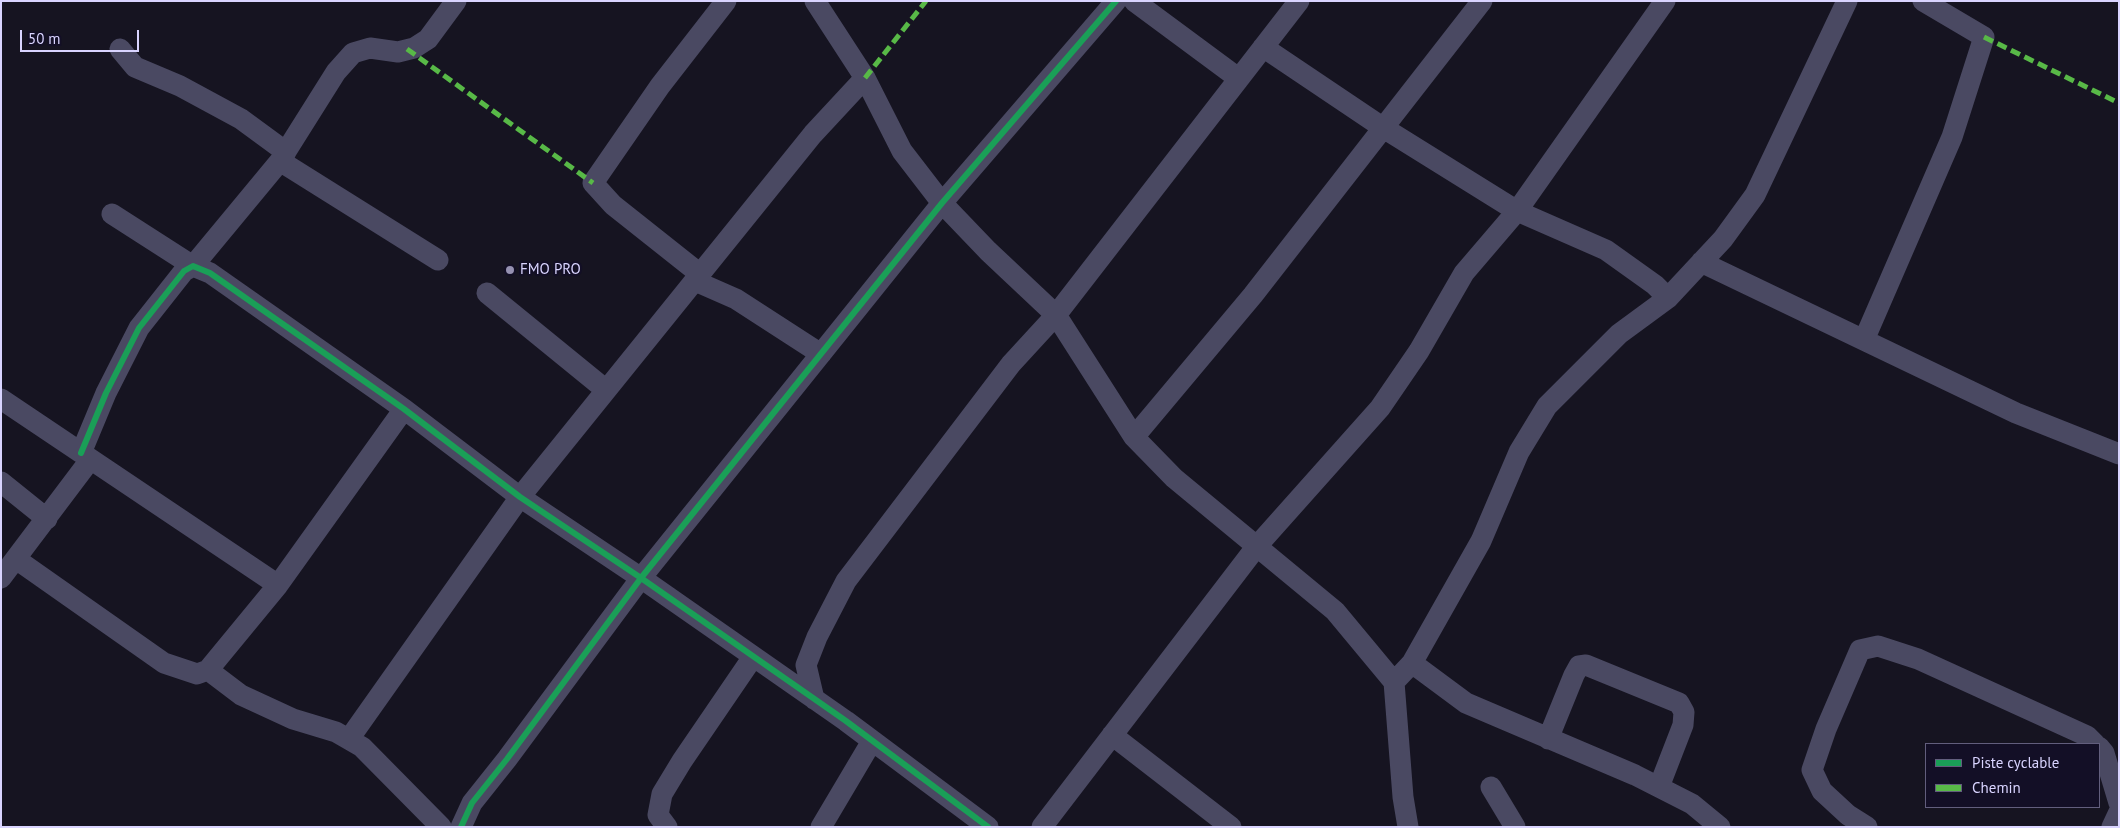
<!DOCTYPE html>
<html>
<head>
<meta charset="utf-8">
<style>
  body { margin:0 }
  #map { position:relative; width:2120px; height:828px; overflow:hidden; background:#161421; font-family:"PT Sans",sans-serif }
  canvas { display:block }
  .frame { position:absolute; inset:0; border:2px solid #d9d4ff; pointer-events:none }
  .legend { position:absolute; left:1925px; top:743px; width:175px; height:65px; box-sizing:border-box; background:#130f26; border:1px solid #625e7d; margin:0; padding:6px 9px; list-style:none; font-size:15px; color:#d9d4ff }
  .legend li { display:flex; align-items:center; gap:10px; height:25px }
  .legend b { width:25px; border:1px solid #625e7d }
  .scale { position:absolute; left:20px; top:30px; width:119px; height:22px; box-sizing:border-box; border:2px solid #d9d4ff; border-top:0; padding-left:6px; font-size:15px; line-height:18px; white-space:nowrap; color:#d9d4ff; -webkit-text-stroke:4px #130f26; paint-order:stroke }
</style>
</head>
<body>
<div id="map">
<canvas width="2120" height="828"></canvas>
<div class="frame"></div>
<ul class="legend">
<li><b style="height:6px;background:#1a9f57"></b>Piste cyclable</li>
<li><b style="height:6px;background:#58b947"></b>Chemin</li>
</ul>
<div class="scale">50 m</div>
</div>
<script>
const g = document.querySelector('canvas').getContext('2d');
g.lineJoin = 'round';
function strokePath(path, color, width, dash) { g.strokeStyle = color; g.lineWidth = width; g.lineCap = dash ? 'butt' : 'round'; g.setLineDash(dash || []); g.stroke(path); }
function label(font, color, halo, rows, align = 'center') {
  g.font = font + ' "PT Sans",sans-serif'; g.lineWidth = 4.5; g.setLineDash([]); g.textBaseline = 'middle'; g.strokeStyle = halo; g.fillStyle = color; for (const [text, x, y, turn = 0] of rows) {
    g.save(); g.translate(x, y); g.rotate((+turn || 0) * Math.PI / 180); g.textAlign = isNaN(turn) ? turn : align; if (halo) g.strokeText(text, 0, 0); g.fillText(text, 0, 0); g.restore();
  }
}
const minor = new Path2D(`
  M 815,1 L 865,78 L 902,151 L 942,203 L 988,251 L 1056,315 L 1134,437 L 1174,478 L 1335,611 L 1394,682 L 1403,797 L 1408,827
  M 1134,1 L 1238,78
  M 1263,47 L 1382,127 L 1517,211 L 1606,250 L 1655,285 L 1668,298
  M 120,49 L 135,67 L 180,86 L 241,119 L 286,152
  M 280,161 L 336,72 L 353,53 L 370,48 L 398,52 L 414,48 L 428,39 L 456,1
  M 112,214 L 193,266 L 280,161 L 438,260
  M 1701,262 L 2016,413 L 2119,454
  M 700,274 L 613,205 L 593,183 L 660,86 L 726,1
  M 695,281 L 736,299 L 821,354
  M 487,293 L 606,390
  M 1864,340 L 1952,137 L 1984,37 L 1923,1
  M 1,399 L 278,585
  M 1134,437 L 1253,295 L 1482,1
  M 81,453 L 106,393 L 139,328 L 184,271 L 193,266 L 210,273 L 404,409 L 520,497 L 641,578 L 846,721 L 988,827
  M 1,482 L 47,519
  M 16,559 L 164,663 L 197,674 L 208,670 L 278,585 L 404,409
  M 1,578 L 90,460
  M 1412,663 L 1466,703 L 1635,775 L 1692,804 L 1720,827
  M 208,670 L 241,695 L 293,719 L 336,732 L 362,747 L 441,827
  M 1394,682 L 1412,663 L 1481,541 L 1519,452 L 1547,406 L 1619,334 L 1668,298 L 1723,239 L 1755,195 L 1847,1
  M 814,699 L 806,665 L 817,637 L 846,581 L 1011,364 L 1056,315 L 1299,1
  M 1112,735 L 1231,827
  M 349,739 L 520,497 L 813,134 L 865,78
  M 1548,739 L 1574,675 L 1579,666 L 1586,665 L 1679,703 L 1684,712 L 1683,725 L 1659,787
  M 2099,747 L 2104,753 L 2119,803
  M 1491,787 L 1515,827
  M 461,827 L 472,803 L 507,759 L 641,578 L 942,203 L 1116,1
  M 667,827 L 658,815 L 662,794 L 682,761 L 753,657
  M 821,827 L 872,741
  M 1042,827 L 1257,546 L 1380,408 L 1419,351 L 1464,273 L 1517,211 L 1665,1
  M 1867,827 L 1848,815 L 1822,791 L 1812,770 L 1826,729 L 1860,650 L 1878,646 L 1918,659 L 2087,736 L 2095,744
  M 2112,827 L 2119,812`);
const quiet = new Path2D(`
  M 1984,37 L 2119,103
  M 407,49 L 593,183
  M 865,78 L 926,1`);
const cycleway = new Path2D(`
  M 81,453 L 106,393 L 139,328 L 184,271 L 193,266 L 210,273 L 404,409 L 520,497 L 641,578 L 846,721 L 988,827
  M 461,827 L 472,803 L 507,759 L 641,578 L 942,203 L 1116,1`);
const markers = [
  [510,270,5,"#9591b1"]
];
const poiNames = [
  ["FMO PRO",520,270]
];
strokePath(minor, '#4a4962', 21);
strokePath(quiet, '#58b947', 5, [10, 5]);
strokePath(cycleway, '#1a9f57', 6);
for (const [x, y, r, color] of markers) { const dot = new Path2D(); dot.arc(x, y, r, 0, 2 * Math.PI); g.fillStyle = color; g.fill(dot); strokePath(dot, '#130f26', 2); }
label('15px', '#d9d4ff', '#130f26', poiNames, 'left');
</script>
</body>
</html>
